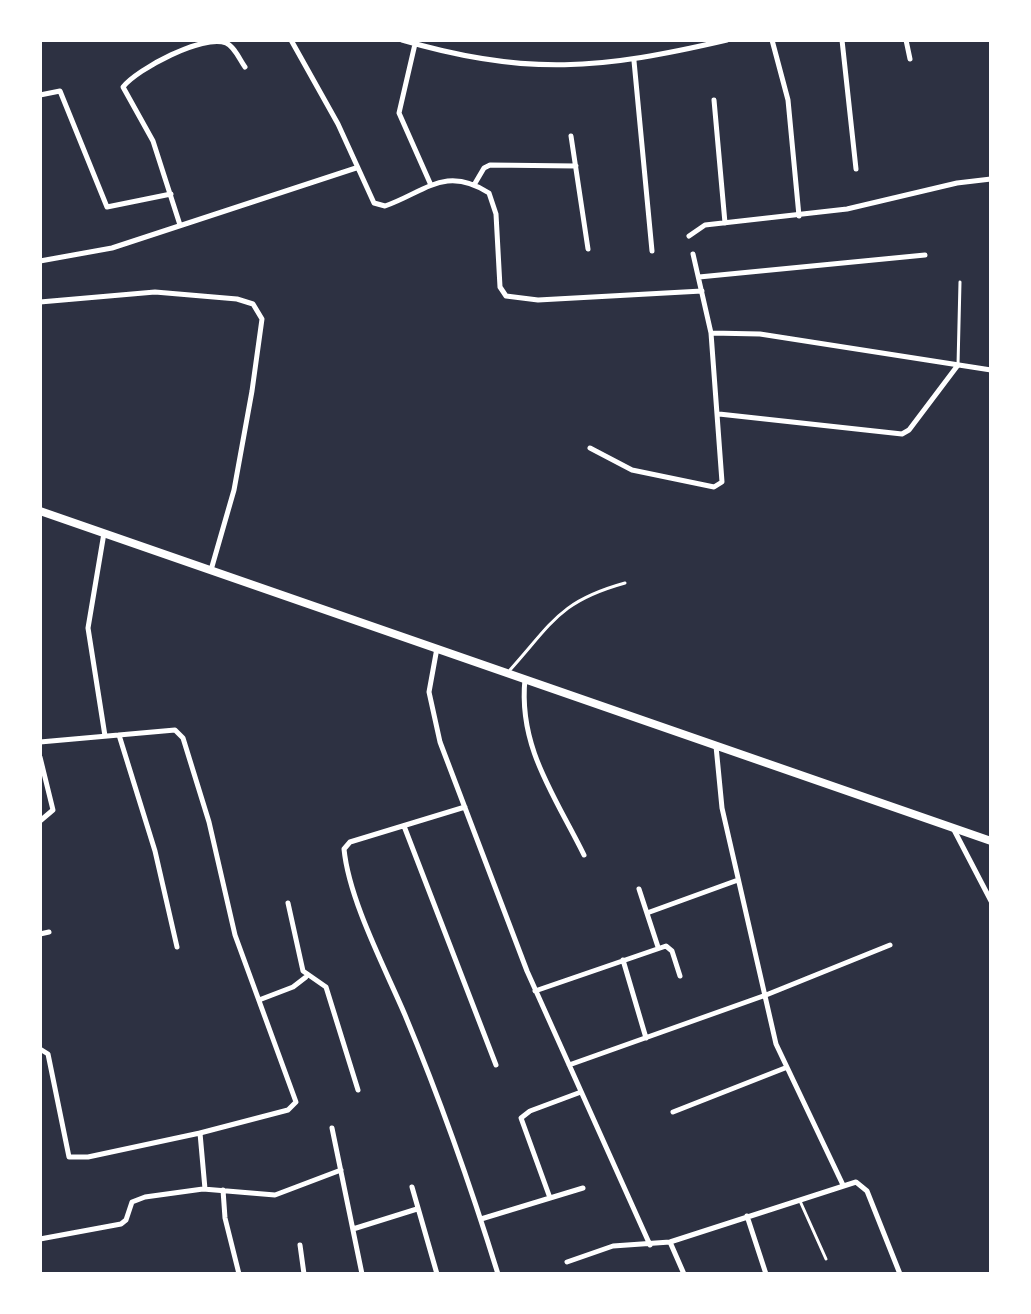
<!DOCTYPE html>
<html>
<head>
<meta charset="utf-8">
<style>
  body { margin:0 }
  #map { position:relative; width:1031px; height:1314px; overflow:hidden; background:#2d3142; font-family:Arial,sans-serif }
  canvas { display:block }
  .frame { position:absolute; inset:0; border:42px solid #fff; pointer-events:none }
</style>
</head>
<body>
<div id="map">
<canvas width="1031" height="1314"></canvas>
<div class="frame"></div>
</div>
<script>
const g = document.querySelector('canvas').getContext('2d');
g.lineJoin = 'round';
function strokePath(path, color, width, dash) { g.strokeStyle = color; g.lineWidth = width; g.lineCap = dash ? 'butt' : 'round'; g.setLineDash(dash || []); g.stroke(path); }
const service = new Path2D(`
  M 958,365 L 960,282
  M 510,670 C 553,622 560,601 625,583
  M 800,1201 L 826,1259`);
const minor = new Path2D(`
  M 291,40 L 338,124 L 374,203 L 385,206 C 425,192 445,165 489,193 L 496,214 L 500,287 L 506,296 L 538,300 L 702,291
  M 402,40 C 527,77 602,69 727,40
  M 772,40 L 788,100 L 799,216
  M 842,40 L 856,169
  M 906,40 L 910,59
  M 415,44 L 399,113 L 430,183
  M 634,61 L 652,251
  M 40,95 L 60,91 L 107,207 L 171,194
  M 714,100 L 725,223
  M 571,136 L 588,249
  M 474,185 L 484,168 L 490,165 L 576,166
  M 180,225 L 153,141 L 123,87 C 137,69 203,34 226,43 C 234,46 240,60 245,67
  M 689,236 L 705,225 L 847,209 L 957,183 L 991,179
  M 40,261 L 112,248 L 356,168
  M 699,277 L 925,255
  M 40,302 L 155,292 L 237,299 L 253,304 L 262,319 L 252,391 L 234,490 L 211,570
  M 711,333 L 760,334 L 991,370
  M 719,414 L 902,434 L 909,430 L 958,365
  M 590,448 L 632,470 L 714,487 L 722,482 L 711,333 L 693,254
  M 104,533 L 88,628 L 105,736
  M 437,648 L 429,692 L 440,742 L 527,971 L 650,1245
  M 525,679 C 518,747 555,796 584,855
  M 119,735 L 155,851 L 177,947
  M 40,742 L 175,730 L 183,738 L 209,822 L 235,935 L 296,1102 L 288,1110 L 200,1133
  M 716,746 L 722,808 L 776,1044 L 843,1185
  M 40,757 L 53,810 L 40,821
  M 465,807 L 350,842 L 344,849 C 349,900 385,968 405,1015 C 440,1099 471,1187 498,1274
  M 404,826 L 496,1065
  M 953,828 L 991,901
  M 639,889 L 658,947
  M 288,903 L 303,971 L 326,987 L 358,1090
  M 647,913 L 738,880
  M 40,934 L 49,932
  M 623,960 L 646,1038
  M 535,991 L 666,946 L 672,951 L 680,976
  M 259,1000 L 293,987 L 306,977
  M 40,1049 L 48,1054 L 69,1157 L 88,1157 L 200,1133 L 205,1189
  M 569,1065 L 766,995 L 890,945
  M 673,1112 L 785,1068
  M 332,1128 L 362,1274
  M 412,1187 L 437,1274
  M 223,1190 L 225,1218 L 239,1274
  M 550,1198 L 521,1118 L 530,1111 L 581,1092
  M 747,1216 L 766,1274
  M 481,1219 L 583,1188
  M 353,1229 L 417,1209
  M 40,1239 L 121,1224 L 126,1220 L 132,1202 L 145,1197 L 203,1189 L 275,1195 L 341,1170
  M 670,1242 L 684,1274
  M 300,1245 L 304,1274
  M 567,1262 L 613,1246 L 670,1242 L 856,1182 L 867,1191 L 900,1274`);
const primary = new Path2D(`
  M 40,511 L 991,841`);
strokePath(service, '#fff', 3);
strokePath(minor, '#fff', 5);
strokePath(primary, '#fff', 8);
</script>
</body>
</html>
